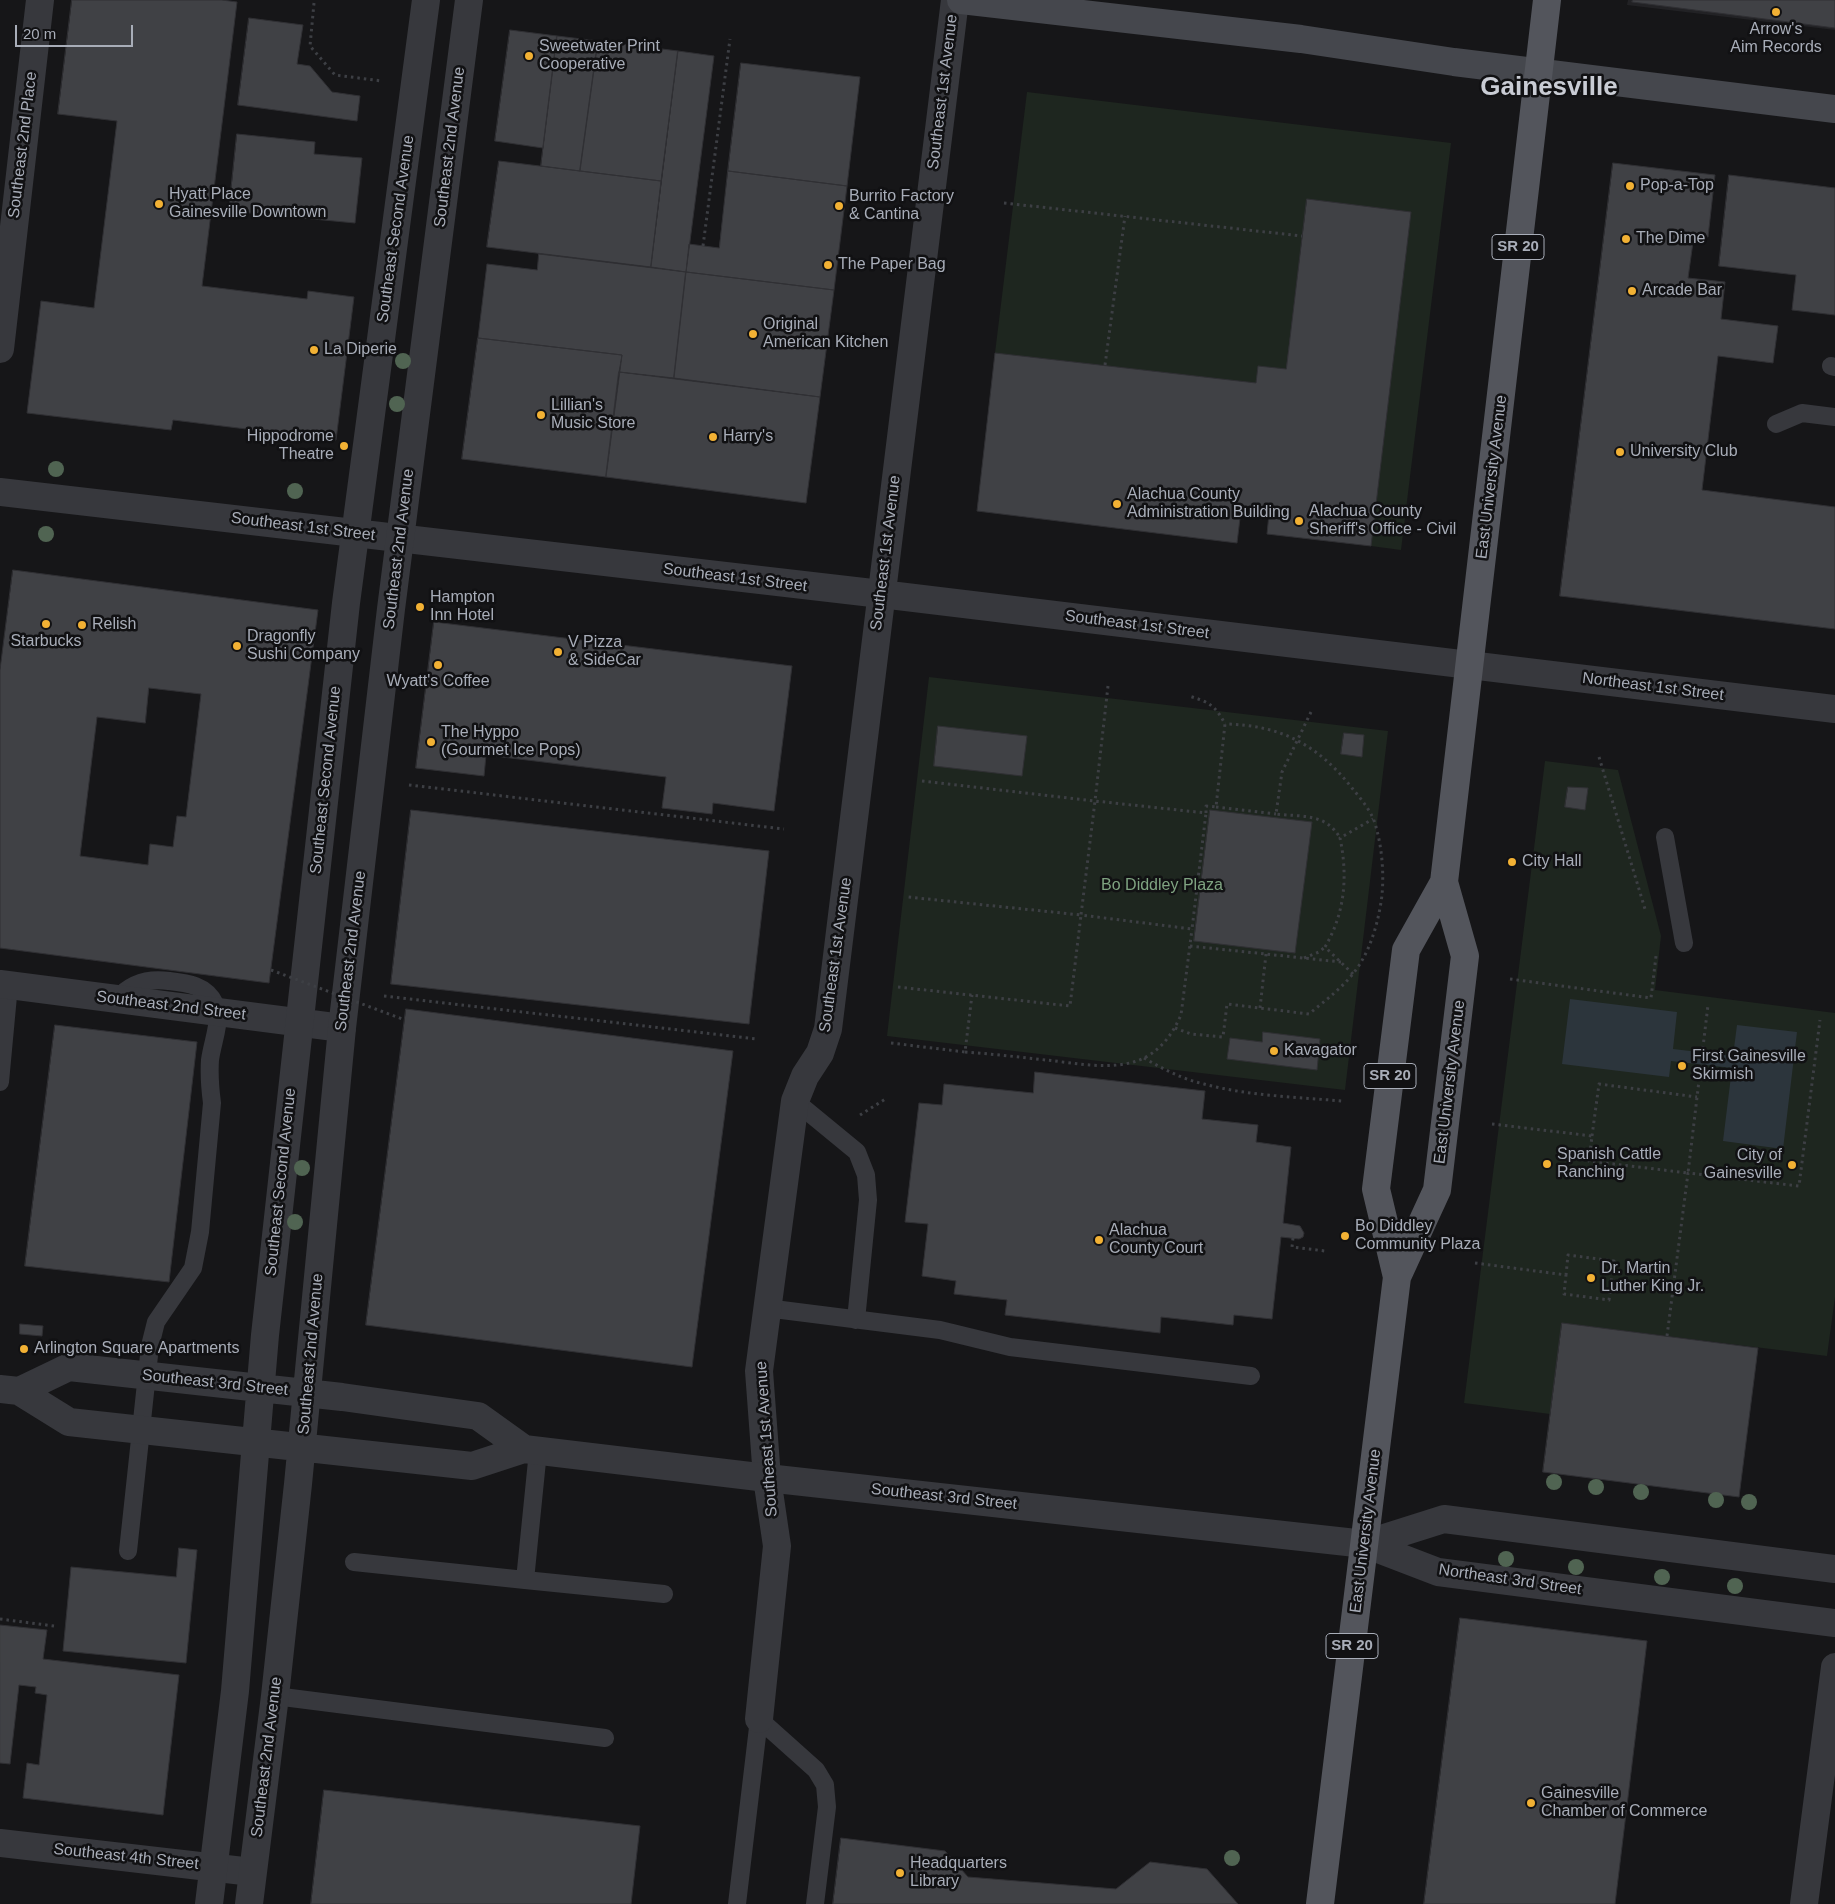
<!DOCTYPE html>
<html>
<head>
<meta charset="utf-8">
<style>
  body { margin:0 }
  #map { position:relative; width:1835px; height:1904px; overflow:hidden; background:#161618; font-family:Helvetica,sans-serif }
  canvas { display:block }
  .scale { position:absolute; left:15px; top:25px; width:118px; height:22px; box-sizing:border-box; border:2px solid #a8adb8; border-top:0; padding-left:6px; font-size:15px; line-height:18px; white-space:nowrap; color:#a8adb8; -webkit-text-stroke:4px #111113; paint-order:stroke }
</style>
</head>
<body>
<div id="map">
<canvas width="1835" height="1904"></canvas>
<div class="scale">20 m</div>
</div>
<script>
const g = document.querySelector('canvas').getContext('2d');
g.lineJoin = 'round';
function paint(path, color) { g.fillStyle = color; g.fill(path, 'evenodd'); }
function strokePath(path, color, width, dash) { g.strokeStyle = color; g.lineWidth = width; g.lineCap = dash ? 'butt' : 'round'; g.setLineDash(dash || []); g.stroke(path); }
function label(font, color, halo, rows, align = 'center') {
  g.font = font + ' Helvetica,sans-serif'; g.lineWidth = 5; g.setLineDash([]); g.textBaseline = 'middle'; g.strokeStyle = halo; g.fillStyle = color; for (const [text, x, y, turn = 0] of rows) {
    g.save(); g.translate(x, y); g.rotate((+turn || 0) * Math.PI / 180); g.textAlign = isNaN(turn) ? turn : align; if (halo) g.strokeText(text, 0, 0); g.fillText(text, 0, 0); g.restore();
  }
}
const built = new Path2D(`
  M 1628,0 L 1835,0 L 1835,30 L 1627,5 Z`);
const green = new Path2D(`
  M 1027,92 L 1451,143 L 1401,550 L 1371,546 L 1411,212 L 1307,199 L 1286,369 L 1258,366 L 1256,383 L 995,353 Z
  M 929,677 L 1388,731 L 1345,1090 L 887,1036 Z
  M 1545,761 L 1618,770 L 1661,936 L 1655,990 L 1835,1013 L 1835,1297 L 1827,1356 L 1562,1323 L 1550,1414 L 1464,1403 Z`);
const water = new Path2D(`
  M 1570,999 L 1677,1012 L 1673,1049 L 1733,1056 L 1737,1025 L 1797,1032 L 1783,1149 L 1723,1141 L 1732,1068 L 1671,1061 L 1669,1077 L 1562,1064 Z`);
const building = new Path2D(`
  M 72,0 L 222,0 L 237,2 L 202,286 L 307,299 L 308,291 L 354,297 L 336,440 L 173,420 L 171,430 L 27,413 L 41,301 L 94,308 L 117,121 L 58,114 Z
  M 1633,0 L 1835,0 L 1835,28 L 1632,2 Z
  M 249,18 L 303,25 L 297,64 L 310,66 L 332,92 L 360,96 L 357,121 L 238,105 Z
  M 510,30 L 557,36 L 543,148 L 495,141 Z
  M 557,36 L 598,41 L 580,171 L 541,166 Z
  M 598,41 L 678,51 L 661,181 L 580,171 Z
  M 678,51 L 714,56 L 686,272 L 651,267 Z
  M 741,63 L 860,77 L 847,186 L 728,171 Z
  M 237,134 L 315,142 L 314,154 L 362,158 L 355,223 L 229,211 Z
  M 499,161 L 661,181 L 651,267 L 487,247 Z
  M 1613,163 L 1715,175 L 1708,237 L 1694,235 L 1688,278 L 1725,282 L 1721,319 L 1778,326 L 1773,363 L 1718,356 L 1702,490 L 1835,507 L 1835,629 L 1560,596 Z
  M 728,171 L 847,186 L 834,290 L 686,272 L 689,244 L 719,248 Z
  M 1729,175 L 1835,188 L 1835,315 L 1792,310 L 1796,275 L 1719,266 Z
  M 1307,199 L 1411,212 L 1371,546 L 1267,534 L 1269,514 L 1241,510 L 1237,543 L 977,511 L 995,353 L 1256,383 L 1258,366 L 1286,369 Z
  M 539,254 L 686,272 L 674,378 L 619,372 L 622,355 L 478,338 L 487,264 L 537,270 Z
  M 686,272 L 834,290 L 820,397 L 674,378 Z
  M 478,338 L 622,355 L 606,477 L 462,459 Z
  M 619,372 L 820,397 L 806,503 L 606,477 Z
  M 13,570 L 318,610 L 269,983 L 0,948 L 0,670 ZM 149,688 L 201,694 L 186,817 L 177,816 L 173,847 L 150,844 L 148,865 L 80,856 L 97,717 L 145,723 Z
  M 434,622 L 792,666 L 774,811 L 713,803 L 712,814 L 662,808 L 666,777 L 486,755 L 484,776 L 416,768 Z
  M 938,726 L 1027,736 L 1022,776 L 934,766 Z
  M 1344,733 L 1364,735 L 1362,757 L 1341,754 Z
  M 1568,787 L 1588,788 L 1585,810 L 1565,807 Z
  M 411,810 L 769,851 L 749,1024 L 391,984 Z
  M 1210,810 L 1312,822 L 1295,953 L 1194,941 Z
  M 406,1009 L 733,1051 L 692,1367 L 366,1325 Z
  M 55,1025 L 197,1042 L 169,1282 L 25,1266 Z
  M 1263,1032 L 1320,1039 L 1317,1070 L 1227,1059 L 1230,1038 L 1262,1042 Z
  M 1035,1072 L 1205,1091 L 1202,1119 L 1258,1125 L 1256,1142 L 1291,1147 L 1283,1223 L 1300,1226 L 1304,1233 L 1303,1237 L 1299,1239 L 1281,1237 L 1272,1319 L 1234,1315 L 1233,1325 L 1161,1317 L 1160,1333 L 1005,1315 L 1007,1300 L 954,1294 L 956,1281 L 922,1276 L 928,1224 L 905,1222 L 919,1103 L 942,1105 L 944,1084 L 1033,1093 Z
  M 1562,1323 L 1758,1348 L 1739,1497 L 1543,1472 Z
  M 20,1324 L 43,1326 L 42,1336 L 20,1334 Z
  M 179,1548 L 197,1550 L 186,1663 L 63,1651 L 71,1567 L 176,1577 Z
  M 1460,1618 L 1647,1641 L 1615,1904 L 1424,1904 Z
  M 0,1625 L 47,1630 L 43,1659 L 179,1675 L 163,1815 L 23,1798 L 27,1763 L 39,1765 L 47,1695 L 35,1693 L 36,1687 L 19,1685 L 10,1764 L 0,1763 Z
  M 324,1790 L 640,1826 L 631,1904 L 311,1904 Z
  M 841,1838 L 945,1851 L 968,1877 L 1116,1889 L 1150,1862 L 1207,1869 L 1238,1904 L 833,1904 Z`);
const path = new Path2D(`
  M 314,3 L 310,46 L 335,75 L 382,81
  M 1004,203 L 1302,236
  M 703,246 L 730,39
  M 1105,365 L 1125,216
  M 1108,686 L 1095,801 L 1206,813 L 1206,806 L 1216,807 L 1225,724 C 1215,705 1209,702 1189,696
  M 1311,712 L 1282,772 L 1276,814 C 1302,817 1326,813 1340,838
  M 1599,757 L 1645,909
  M 922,781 L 1095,801 L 1081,915 L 1192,929 L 1206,813
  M 409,785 L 784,829
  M 1216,807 L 1276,814
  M 1190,946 L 1341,962
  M 1304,958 L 1319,952 L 1325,947
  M 1353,974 L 1325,947 C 1345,913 1348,876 1340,838 L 1373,819
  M 1510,979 L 1651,998 L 1656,956
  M 898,987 L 1070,1006 L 1081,915 L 908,897
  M 384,996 L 757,1039
  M 1260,1008 L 1266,954
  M 1175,1028 L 1191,1034 L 1223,1037 L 1227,1004 L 1309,1014 C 1327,999 1345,986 1358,967 C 1372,946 1379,919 1382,895 C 1384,873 1382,848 1376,827 C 1373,813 1361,799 1352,788 C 1318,745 1281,725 1225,724
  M 891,1043 L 965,1052 L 972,995
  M 965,1052 C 992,1054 1019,1057 1046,1060 C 1076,1063 1115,1072 1144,1058 C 1162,1049 1173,1033 1181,1015 L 1192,929
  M 1144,1058 C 1163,1069 1182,1079 1204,1084 C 1248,1096 1297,1097 1342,1101
  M 860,1115 L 887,1098
  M 1492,1124 L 1592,1136 L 1589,1161 L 1688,1173 L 1708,1005
  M 1592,1136 L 1599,1084 L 1697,1097
  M 1293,1238 L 1292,1247 L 1325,1251
  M 1475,1263 L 1566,1275 L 1564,1294 L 1609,1300 L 1614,1261 L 1568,1255 L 1566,1275
  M 1667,1336 L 1688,1173 L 1799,1186 L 1820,1020
  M 0,1619 L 54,1626`);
const service = new Path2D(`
  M 1831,366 L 1835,367
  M 1776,424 L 1802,413 L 1835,417
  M 1665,837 L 1684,943
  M 117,999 C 131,983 148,978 169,981 C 187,983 206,985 215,1004 C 216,1007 218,1011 218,1015 C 218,1030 212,1045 210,1060 C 209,1075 210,1088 212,1103 L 200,1232 L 193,1268 L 156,1322 L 150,1346 L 128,1551
  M 0,1082 L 9,985
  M 795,1101 L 857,1152 L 866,1175 L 868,1200 L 856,1320
  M 766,1308 L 940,1330 L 1010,1347 L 1251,1376
  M 538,1451 L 525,1580 L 664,1594
  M 354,1562 L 525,1580
  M 275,1696 L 605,1738
  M 759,1719 L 816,1770 L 825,1785 L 827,1807 L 815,1904
  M 737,1904 L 759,1719`);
const minor = new Path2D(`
  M 0,349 L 40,0
  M 0,492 L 881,594 L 1835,709
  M 0,984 L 342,1028
  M 1365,1544 L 1438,1572 L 1835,1623
  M 1365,1544 L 1444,1519 L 1835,1569
  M 759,1719 L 777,1546 L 767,1478 L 759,1371 L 795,1101 L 805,1076 L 820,1053 L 828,1029 L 955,0
  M 0,1843 L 252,1872
  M 1804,1904 L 1835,1667`);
const tertiary = new Path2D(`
  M 0,1389 L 19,1391 L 69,1422 L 472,1466 L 524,1449 L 767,1478 L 1365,1544
  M 19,1391 L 69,1367 L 342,1397 L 478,1416 L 524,1449
  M 209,1904 L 235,1691 L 265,1335 L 346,603 L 426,0
  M 249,1904 L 275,1696 L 298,1484 L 342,1028 L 391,609 L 469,0`);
const secondary = new Path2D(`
  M 961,0 L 1301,39 L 1454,62 L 1835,109`);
const primary = new Path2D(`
  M 1397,1277 L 1376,1189 L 1406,950 L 1444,882 L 1547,0
  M 1320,1904 L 1397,1277 L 1437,1190 L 1465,956 L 1444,882`);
const pathBridge = new Path2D(`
  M 271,970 L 405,1020`);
const trees = [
  [403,361],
  [397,404],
  [56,469],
  [295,491],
  [46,534],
  [302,1168],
  [295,1222],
  [1554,1482],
  [1596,1487],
  [1641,1492],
  [1716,1500],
  [1749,1502],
  [1506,1559],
  [1576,1567],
  [1662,1577],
  [1735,1586],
  [1232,1858]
];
const markers = [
  [1776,12,5,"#f2b134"],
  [529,56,5,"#f2b134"],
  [1630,186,5,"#f2b134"],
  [159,204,5,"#f2b134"],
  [839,206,5,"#f2b134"],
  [1626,239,5,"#f2b134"],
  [828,265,5,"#f2b134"],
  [1632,291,5,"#f2b134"],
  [753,334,5,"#f2b134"],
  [314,350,5,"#f2b134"],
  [541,415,5,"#f2b134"],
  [713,437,5,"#f2b134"],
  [344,446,5,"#f2b134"],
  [1620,452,5,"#f2b134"],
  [1117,504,5,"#f2b134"],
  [1299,521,5,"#f2b134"],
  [420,607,5,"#f2b134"],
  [46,624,5,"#f2b134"],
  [82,625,5,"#f2b134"],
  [237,646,5,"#f2b134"],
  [558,652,5,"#f2b134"],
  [438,665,5,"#f2b134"],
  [431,742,5,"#f2b134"],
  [1512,862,5,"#f2b134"],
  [1274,1051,5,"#f2b134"],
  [1682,1066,5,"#f2b134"],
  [1547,1164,5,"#f2b134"],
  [1792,1165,5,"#f2b134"],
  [1345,1236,5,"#f2b134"],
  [1099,1240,5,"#f2b134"],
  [1591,1278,5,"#f2b134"],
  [24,1349,5,"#f2b134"],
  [1531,1803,5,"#f2b134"],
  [900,1873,5,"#f2b134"]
];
const shields = [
  [1518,247,52],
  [1390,1076,52],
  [1352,1646,52]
];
const shieldNames = [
  ["SR 20",1518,247],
  ["SR 20",1390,1076],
  ["SR 20",1352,1646]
];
const poiNames = [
  ["Arrow's",1776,30,"center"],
  ["Aim Records",1776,48,"center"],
  ["Sweetwater Print",539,47],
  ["Cooperative",539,65],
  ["Pop-a-Top",1640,186],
  ["Hyatt Place",169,195],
  ["Gainesville Downtown",169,213],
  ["Burrito Factory",849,197],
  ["& Cantina",849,215],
  ["The Dime",1636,239],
  ["The Paper Bag",838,265],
  ["Arcade Bar",1642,291],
  ["Original",763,325],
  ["American Kitchen",763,343],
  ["La Diperie",324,350],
  ["Lillian's",551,406],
  ["Music Store",551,424],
  ["Hippodrome",334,437,"right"],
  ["Theatre",334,455,"right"],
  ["Harry's",723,437],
  ["University Club",1630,452],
  ["Alachua County",1127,495],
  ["Administration Building",1127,513],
  ["Alachua County",1309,512],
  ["Sheriff's Office - Civil",1309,530],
  ["Hampton",430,598],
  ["Inn Hotel",430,616],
  ["Relish",92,625],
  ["Dragonfly",247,637],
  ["Sushi Company",247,655],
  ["Starbucks",46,642,"center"],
  ["V Pizza",568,643],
  ["& SideCar",568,661],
  ["Wyatt's Coffee",438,682,"center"],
  ["The Hyppo",441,733],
  ["(Gourmet Ice Pops)",441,751],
  ["City Hall",1522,862],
  ["Kavagator",1284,1051],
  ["First Gainesville",1692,1057],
  ["Skirmish",1692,1075],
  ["Spanish Cattle",1557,1155],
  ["Ranching",1557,1173],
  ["City of",1782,1156,"right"],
  ["Gainesville",1782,1174,"right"],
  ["Bo Diddley",1355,1227],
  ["Community Plaza",1355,1245],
  ["Alachua",1109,1231],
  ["County Court",1109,1249],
  ["Dr. Martin",1601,1269],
  ["Luther King Jr.",1601,1287],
  ["Arlington Square Apartments",34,1349],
  ["Gainesville",1541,1794],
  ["Chamber of Commerce",1541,1812],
  ["Headquarters",910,1864],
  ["Library",910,1882]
];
const streetNames = [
  ["Southeast 1st Avenue",943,92,-83],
  ["Southeast 2nd Place",23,145,-83],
  ["Southeast 2nd Avenue",450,147,-83],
  ["Southeast Second Avenue",396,229,-82],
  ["East University Avenue",1492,477,-83],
  ["Southeast 1st Street",303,527,7],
  ["Southeast 2nd Avenue",399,549,-83],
  ["Southeast 1st Avenue",886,553,-83],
  ["Southeast 1st Street",735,578,7],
  ["Southeast 1st Street",1137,625,7],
  ["Northeast 1st Street",1653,687,7],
  ["Southeast Second Avenue",326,780,-84],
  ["Southeast 2nd Avenue",351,951,-83],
  ["Southeast 1st Avenue",836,955,-82],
  ["Southeast 2nd Street",171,1006,7],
  ["East University Avenue",1450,1082,-83],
  ["Southeast Second Avenue",281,1182,-84],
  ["Southeast 2nd Avenue",311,1354,-85],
  ["Southeast 3rd Street",215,1383,6],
  ["Southeast 1st Avenue",767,1439,-94],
  ["Southeast 3rd Street",944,1497,6],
  ["East University Avenue",1366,1531,-83],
  ["Northeast 3rd Street",1510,1580,8],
  ["Southeast 2nd Avenue",267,1757,-83],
  ["Southeast 4th Street",126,1857,6]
];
const parkNames = [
  ["Bo Diddley Plaza",1162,886]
];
const townNames = [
  ["Gainesville",1549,88]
];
paint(built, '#222225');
paint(green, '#1e261f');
paint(water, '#2c353c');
paint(building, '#404145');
strokePath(building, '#303034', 1);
strokePath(path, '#3d3f44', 3, [2.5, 4]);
strokePath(service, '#37383d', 18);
strokePath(minor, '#37383d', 28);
strokePath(tertiary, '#37383d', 28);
strokePath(secondary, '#45474d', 28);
strokePath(primary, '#53555c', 28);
strokePath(pathBridge, '#3d3f44', 3, [2.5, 4]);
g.fillStyle = '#506452';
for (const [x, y] of trees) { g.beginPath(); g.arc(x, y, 8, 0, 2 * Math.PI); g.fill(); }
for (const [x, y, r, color] of markers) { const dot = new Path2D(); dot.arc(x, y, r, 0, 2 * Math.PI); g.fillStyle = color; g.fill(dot); strokePath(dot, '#111113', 2); }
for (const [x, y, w] of shields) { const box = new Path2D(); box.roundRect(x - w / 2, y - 12.5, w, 25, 4); g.fillStyle = '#111113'; g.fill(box); strokePath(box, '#a8adb8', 1); }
label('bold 15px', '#a8adb8', null, shieldNames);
label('16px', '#a8adb8', '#111113', poiNames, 'left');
label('16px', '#a8adb8', '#111113', streetNames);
label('16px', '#7fa381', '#111113', parkNames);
label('bold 26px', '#c9ccd4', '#111113', townNames);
</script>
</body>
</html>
